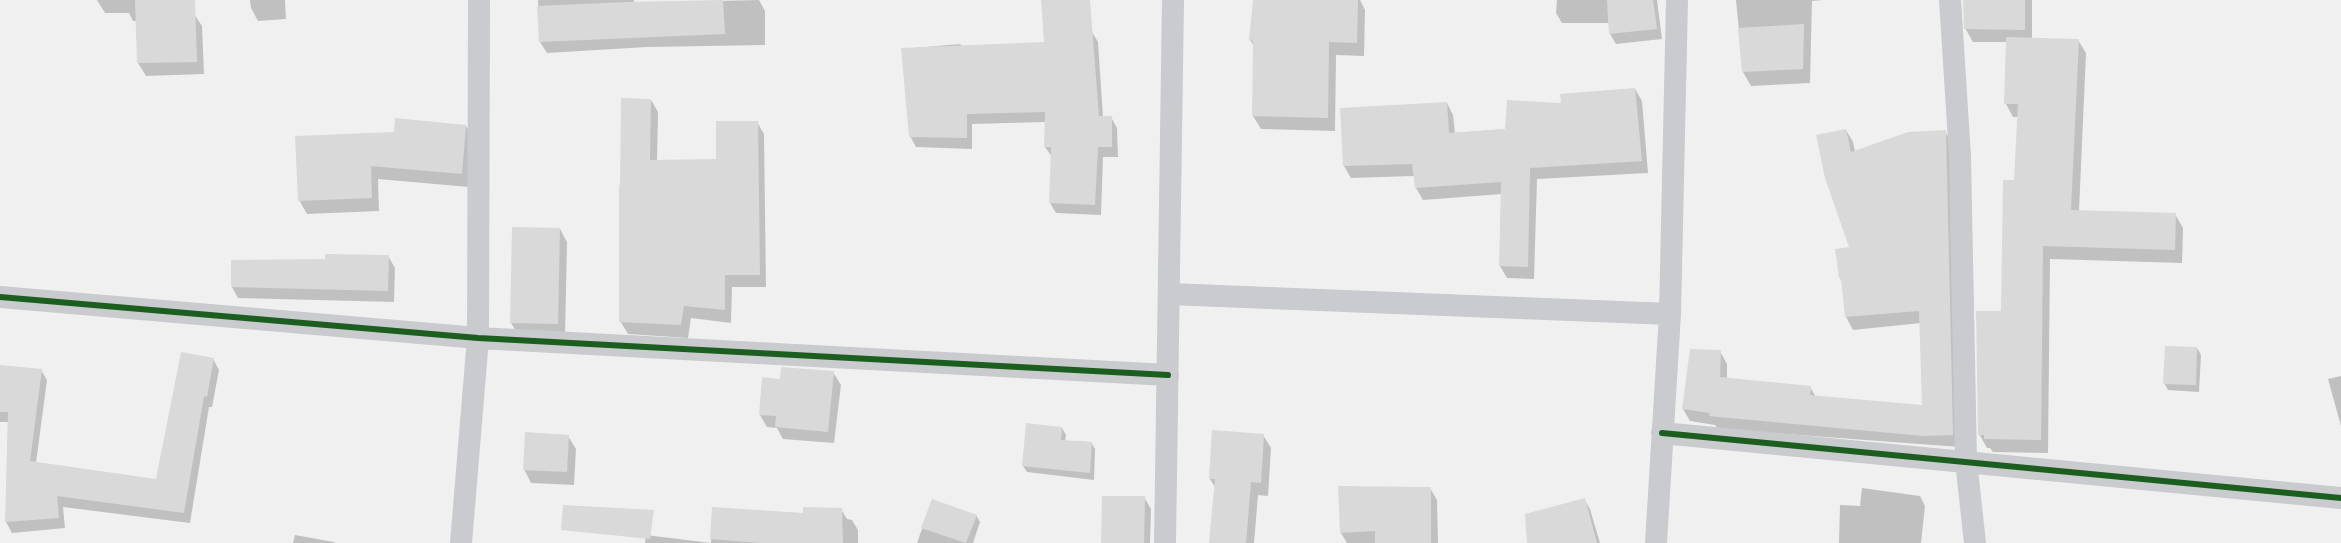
<!DOCTYPE html>
<html>
<head>
<meta charset="utf-8">
<style>
  body { margin:0 }
  canvas { display:block; background:#f0f0f0 }
</style>
</head>
<body>
<canvas width="2341" height="543"></canvas>
<script>
const g = document.querySelector('canvas').getContext('2d');
g.lineJoin = 'round';
function paint(path, color) { g.fillStyle = color; g.fill(path, 'evenodd'); }
function strokePath(path, color, width, dash) { g.strokeStyle = color; g.lineWidth = width; g.lineCap = dash ? 'butt' : 'round'; g.setLineDash(dash || []); g.stroke(path); }
const shadow = new Path2D(`
  M 97,0 L 185,0 L 202,26 L 204,74 L 146,76 L 138,63 L 136,21 L 133,21 L 129,13 L 105,13 Z
  M 250,0 L 285,0 L 286,19 L 258,21 L 251,8 Z
  M 538,0 L 634,0 L 634,3 L 759,0 L 765,11 L 765,45 L 647,47 L 547,53 L 540,42 Z
  M 1254,0 L 1360,0 L 1365,10 L 1364,56 L 1336,55 L 1335,131 L 1261,129 L 1253,116 L 1254,46 L 1250,40 Z
  M 1550,0 L 1657,0 L 1662,39 L 1616,44 L 1610,34 L 1609,23 L 1562,23 L 1556,13 L 1557,0 Z
  M 1736,0 L 1823,0 L 1812,1 L 1810,83 L 1751,86 L 1743,72 Z
  M 1964,0 L 2032,0 L 2032,39 L 2078,40 L 2086,53 L 2079,211 L 2175,214 L 2183,228 L 2182,263 L 2050,259 L 2048,453 L 1993,452 L 1990,448 L 1987,448 L 1979,434 L 2002,312 L 2015,181 L 2018,117 L 2013,117 L 2006,104 L 2007,42 L 1973,42 L 1965,28 Z
  M 1092,32 L 1098,42 L 1103,117 L 1111,117 L 1117,128 L 1118,157 L 1103,157 L 1101,215 L 1056,213 L 1050,203 L 1052,157 L 1045,147 L 1046,122 L 972,124 L 972,149 L 916,147 L 910,136 L 902,49 L 960,44 L 962,46 L 1045,43 Z
  M 1635,89 L 1642,101 L 1648,173 L 1537,179 L 1534,279 L 1507,278 L 1500,266 L 1502,194 L 1423,200 L 1416,188 L 1414,176 L 1351,178 L 1344,166 L 1341,109 L 1447,103 L 1453,115 L 1455,133 L 1505,129 L 1562,104 Z
  M 651,100 L 658,112 L 657,161 L 717,160 L 757,122 L 764,134 L 766,287 L 732,287 L 731,323 L 691,318 L 688,338 L 628,334 L 620,321 L 621,186 Z
  M 466,126 L 473,139 L 469,187 L 378,179 L 379,211 L 307,214 L 299,200 L 394,133 Z
  M 1846,130 L 1853,142 L 1855,151 L 1945,131 L 1952,144 L 1960,447 L 1718,429 L 1715,425 L 1690,421 L 1683,409 L 1720,351 L 1727,364 L 1727,379 L 1810,387 L 1816,397 L 1923,406 L 1921,323 L 1853,330 L 1846,317 L 1842,282 L 1840,278 L 1850,248 Z
  M 560,229 L 567,242 L 565,337 L 519,336 L 511,323 Z
  M 388,256 L 395,268 L 394,302 L 238,298 L 232,287 L 232,261 L 326,260 Z
  M 2197,348 L 2201,355 L 2199,392 L 2168,390 L 2164,383 Z
  M 213,359 L 219,370 L 212,407 L 209,407 L 190,523 L 63,507 L 65,528 L 12,533 L 6,522 L 8,422 L 0,422 L 0,366 L 41,370 L 47,380 L 36,463 L 157,480 Z
  M 833,372 L 841,385 L 834,443 L 783,439 L 777,428 L 767,427 L 760,415 L 781,380 Z
  M 2341,376 L 2341,426 L 2328,379 Z
  M 1062,428 L 1066,435 L 1065,441 L 1091,442 L 1095,449 L 1094,480 L 1027,472 L 1023,466 Z
  M 1263,435 L 1271,448 L 1268,496 L 1258,495 L 1254,543 L 1210,543 L 1215,487 L 1210,479 Z
  M 568,436 L 576,449 L 574,485 L 531,483 L 524,469 Z
  M 1430,488 L 1437,500 L 1438,543 L 1347,543 L 1341,533 Z
  M 1862,488 L 1920,496 L 1925,506 L 1921,543 L 1839,543 L 1840,505 L 1860,506 Z
  M 1144,497 L 1151,509 L 1150,543 L 1102,543 Z
  M 1584,499 L 1590,509 L 1600,543 L 1528,543 Z
  M 932,500 L 976,515 L 980,522 L 973,543 L 917,543 Z
  M 713,508 L 804,514 L 841,509 L 847,519 L 852,520 L 858,530 L 858,543 L 711,543 Z
  M 295,535 L 334,542 L 335,543 L 293,543 Z
  M 646,535 L 711,543 L 645,543 Z`);
const building = new Path2D(`
  M 135,0 L 195,0 L 197,62 L 137,63 Z
  M 723,0 L 725,34 L 539,42 L 537,6 L 628,2 Z
  M 1041,0 L 1090,0 L 1099,116 L 1112,116 L 1112,147 L 1098,147 L 1095,205 L 1049,203 L 1051,147 L 1044,147 L 1045,112 L 967,114 L 967,138 L 909,137 L 901,48 L 1044,42 Z
  M 1253,0 L 1358,0 L 1357,43 L 1329,42 L 1328,118 L 1252,116 L 1253,41 L 1249,40 Z
  M 1607,0 L 1653,0 L 1657,29 L 1609,34 Z
  M 1963,0 L 2025,0 L 2025,30 L 1964,29 Z
  M 1804,24 L 1803,69 L 1742,72 L 1738,28 Z
  M 2006,37 L 2079,39 L 2071,210 L 2176,213 L 2175,250 L 2043,246 L 2041,440 L 1984,439 L 1984,435 L 1978,435 L 1976,311 L 2001,311 L 2003,180 L 2014,180 L 2018,104 L 2004,104 Z
  M 1635,88 L 1642,161 L 1530,168 L 1528,267 L 1499,266 L 1501,182 L 1415,188 L 1412,164 L 1343,166 L 1340,108 L 1447,102 L 1449,133 L 1505,129 L 1507,100 L 1561,103 L 1560,94 Z
  M 621,98 L 651,99 L 650,160 L 716,159 L 716,121 L 758,121 L 760,275 L 725,275 L 725,310 L 684,306 L 681,325 L 619,322 L 619,185 L 620,185 Z
  M 395,118 L 466,125 L 462,174 L 371,166 L 372,198 L 298,201 L 295,136 L 394,132 Z
  M 1846,129 L 1851,152 L 1908,132 L 1946,130 L 1953,435 L 1923,436 L 1709,416 L 1710,413 L 1682,409 L 1690,349 L 1721,350 L 1720,377 L 1811,386 L 1810,395 L 1922,405 L 1919,311 L 1845,317 L 1841,278 L 1839,278 L 1835,249 L 1849,247 L 1825,178 L 1816,135 Z
  M 512,227 L 560,228 L 558,324 L 510,323 Z
  M 325,254 L 389,255 L 388,291 L 231,287 L 231,260 L 325,259 Z
  M 2165,346 L 2197,347 L 2196,385 L 2163,384 Z
  M 181,352 L 214,358 L 207,397 L 204,396 L 184,513 L 57,496 L 59,518 L 5,522 L 8,412 L 0,412 L 0,365 L 42,369 L 30,461 L 156,479 Z
  M 781,367 L 834,371 L 828,432 L 775,427 L 776,416 L 759,415 L 762,377 L 780,379 Z
  M 1026,423 L 1062,427 L 1061,440 L 1092,442 L 1090,473 L 1022,466 Z
  M 1212,430 L 1264,434 L 1261,483 L 1251,482 L 1246,543 L 1209,543 L 1215,479 L 1209,479 Z
  M 525,432 L 569,435 L 567,472 L 523,470 Z
  M 1338,486 L 1431,487 L 1431,543 L 1375,543 L 1375,531 L 1340,533 Z
  M 1102,496 L 1145,496 L 1144,543 L 1101,543 Z
  M 1585,498 L 1597,543 L 1527,543 L 1525,514 Z
  M 932,499 L 977,515 L 966,543 L 921,528 Z
  M 563,505 L 654,510 L 650,539 L 561,530 Z
  M 712,507 L 803,513 L 803,507 L 842,508 L 843,543 L 761,543 L 710,539 Z`);
const street = new Path2D(`
  M 1950,0 L 1960,156 L 1966,461 L 1975,543
  M 1169,294 L 1670,314
  M 0,297 L 478,338 L 1168,375
  M 1662,433 L 2341,498
  M 461,543 L 478,338 L 479,0
  M 1165,543 L 1173,0
  M 1656,543 L 1670,314 L 1677,0`);
const cycleway = new Path2D(`
  M 0,297 L 478,338 L 1168,375
  M 1662,433 L 2341,498`);
paint(shadow, '#0003');
paint(building, '#d9d9da');
strokePath(street, '#cacbce', 22);
strokePath(cycleway, '#1b5e20', 6);
</script>
</body>
</html>
